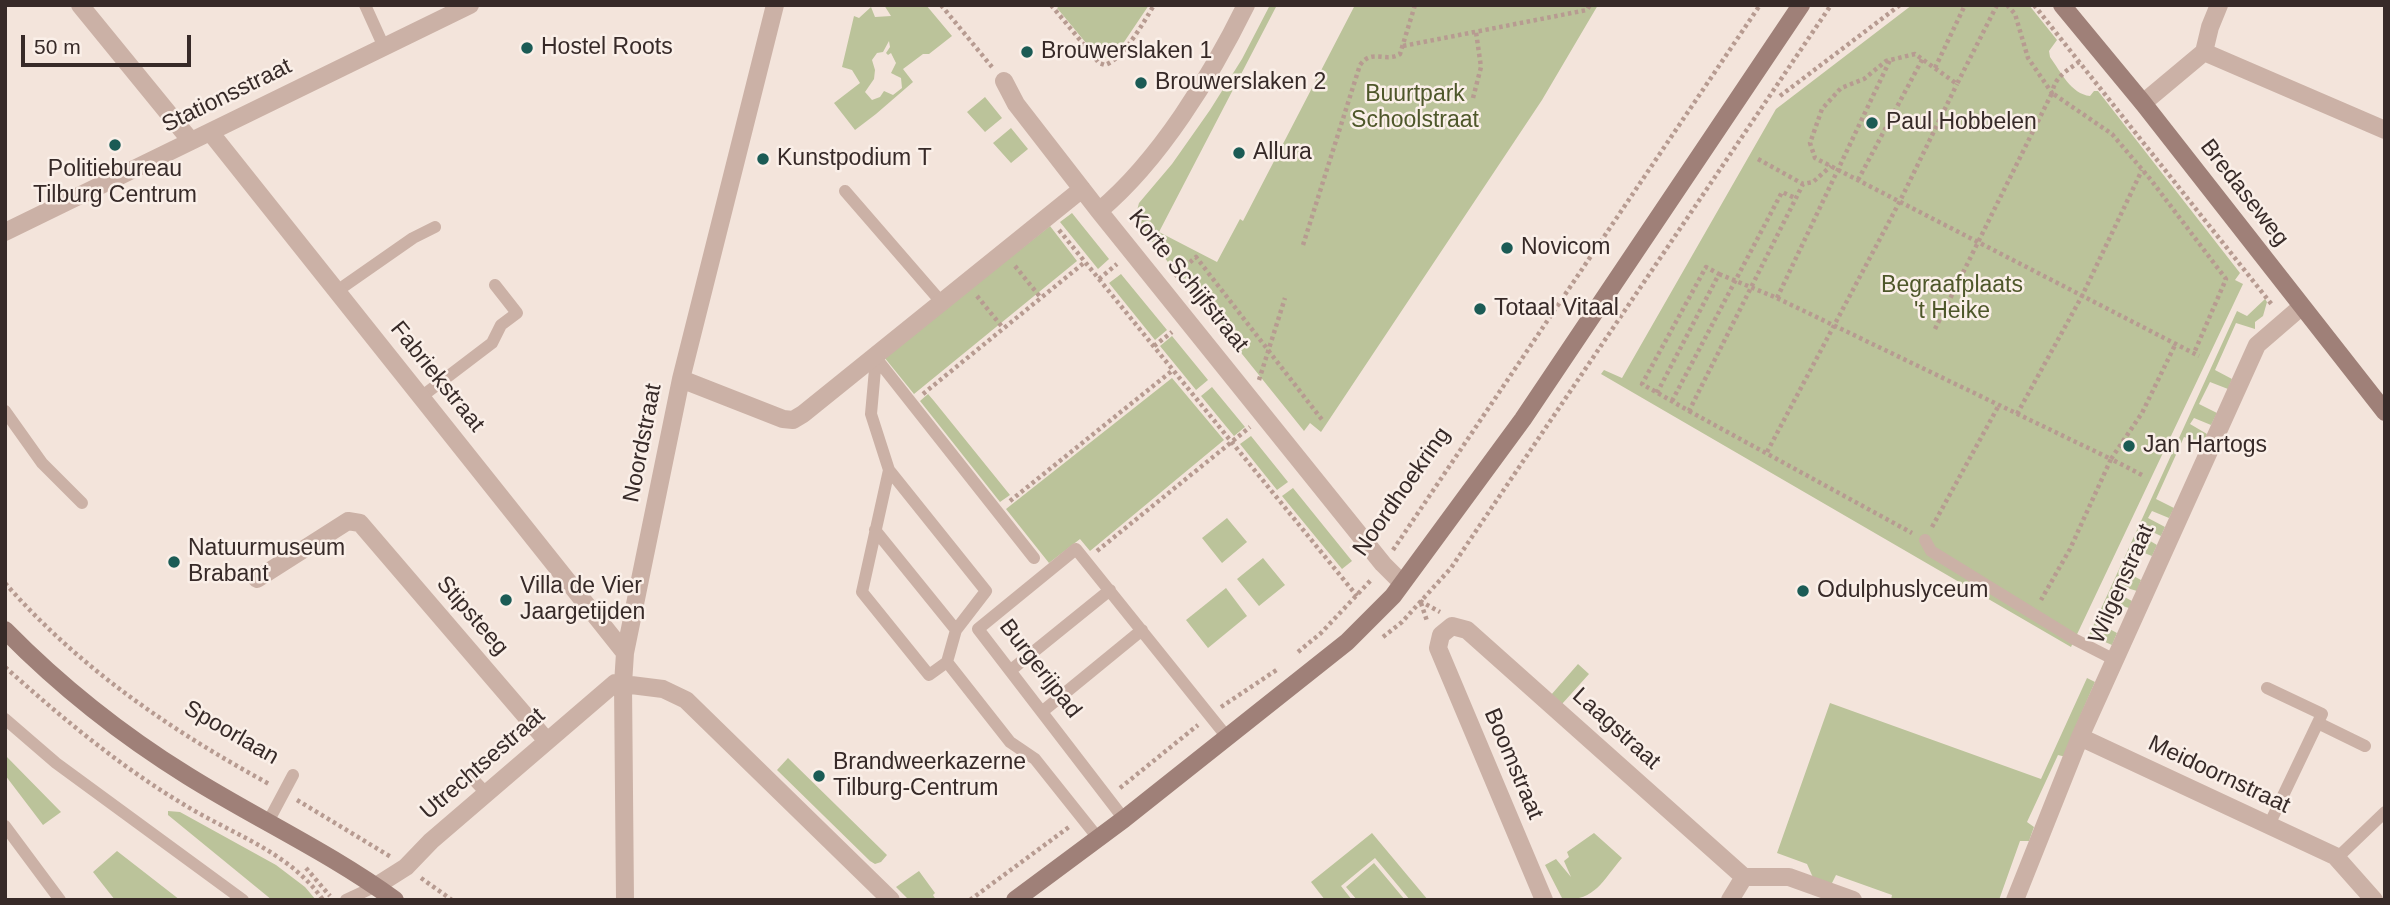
<!DOCTYPE html>
<html>
<head>
<meta charset="utf-8">
<style>
  body { margin:0 }
  #map { position:relative; width:2390px; height:905px; overflow:hidden; background:#f3e4db; font-family:Arial,sans-serif }
  canvas { display:block }
  .frame { position:absolute; inset:0; border:7px solid #372a28; pointer-events:none }
  .scale { position:absolute; left:21px; top:35px; width:170px; height:32px; box-sizing:border-box; border:4px solid #372a28; border-top:0; padding-left:9px; font-size:21px; line-height:24px; white-space:nowrap; color:#372a28; -webkit-text-stroke:5px #faefe8; paint-order:stroke }
</style>
</head>
<body>
<div id="map">
<canvas width="2390" height="905"></canvas>
<div class="frame"></div>
<div class="scale">50 m</div>
</div>
<script>
const g = document.querySelector('canvas').getContext('2d');
g.lineJoin = 'round';
function paint(path, color) { g.fillStyle = color; g.fill(path, 'evenodd'); }
function strokePath(path, color, width, dash) { g.strokeStyle = color; g.lineWidth = width; g.lineCap = dash ? 'butt' : 'round'; g.setLineDash(dash || []); g.stroke(path); }
function label(font, color, halo, rows, align = 'center') {
  g.font = font + ' Arial,sans-serif'; g.lineWidth = 5; g.setLineDash([]); g.textBaseline = 'middle'; g.strokeStyle = halo; g.fillStyle = color; for (const [text, x, y, turn = 0] of rows) {
    g.save(); g.translate(x, y); g.rotate((+turn || 0) * Math.PI / 180); g.textAlign = isNaN(turn) ? turn : align; if (halo) g.strokeText(text, 0, 0); g.fillText(text, 0, 0); g.restore();
  }
}
const green = new Path2D(`
  M 884,5 L 926,5 L 952,36 L 929,54 L 923,54 L 903,69 L 913,82 L 876,114 L 855,130 L 834,103 L 860,83 L 852,70 L 842,67 L 854,16 L 859,18 L 871,7 L 875,17 L 891,16 ZM 889,41 L 890,47 L 886,53 L 888,55 L 891,53 L 896,63 L 891,73 L 901,78 L 902,88 L 893,95 L 884,91 L 880,97 L 872,100 L 865,92 L 874,79 L 875,70 L 872,60 L 877,53 L 883,52 Z
  M 1061,5 L 1149,5 L 1116,54 L 1105,58 L 1096,55 L 1057,8 Z
  M 1270,5 L 1277,5 L 1159,232 L 1217,262 L 1240,219 L 1243,221 L 1355,5 L 1598,5 L 1542,100 L 1321,432 L 1310,423 L 1304,431 L 1139,226 L 1136,214 L 1139,203 L 1172,164 L 1210,110 L 1242,59 Z
  M 1912,5 L 2029,5 L 2057,40 L 2049,51 L 2050,57 C 2061,72 2071,94 2090,96 L 2094,91 L 2098,91 L 2240,273 L 2235,280 L 2243,284 L 2071,647 L 1601,374 L 1604,370 L 1622,378 L 1776,109 Z
  M 985,97 L 1002,118 L 985,132 L 967,112 Z
  M 1011,128 L 1028,149 L 1011,163 L 993,143 Z
  M 1072,213 L 1109,259 L 1098,269 L 1060,222 Z
  M 1050,226 L 1077,261 L 914,394 L 884,357 Z
  M 1121,274 L 1167,330 L 1155,340 L 1109,283 Z
  M 2265,299 L 2267,302 L 2263,316 L 2255,322 L 2255,329 L 2236,323 L 2215,370 L 2232,379 L 2228,389 L 2210,382 L 2199,404 L 2217,413 L 2211,425 L 2194,418 L 2190,424 L 2207,434 L 2203,444 L 2184,437 L 2156,499 L 2174,508 L 2169,518 L 2152,511 L 2148,518 L 2165,527 L 2161,536 L 2144,528 L 2140,535 L 2157,545 L 2152,556 L 2134,549 L 2124,571 L 2141,580 L 2137,591 L 2117,585 L 2115,592 L 2132,601 L 2129,608 L 2110,602 L 2100,624 L 2117,633 L 2112,645 L 2089,635 L 2237,311 L 2247,316 Z
  M 1172,336 L 1208,380 L 1196,390 L 1160,346 Z
  M 1172,378 L 1224,440 L 1090,551 L 1080,539 L 1049,563 L 1006,509 Z
  M 1212,387 L 1245,427 L 1234,436 L 1201,396 Z
  M 928,394 L 934,401 L 1010,495 L 1000,502 L 920,401 Z
  M 1251,436 L 1288,482 L 1277,490 L 1240,444 Z
  M 1293,488 L 1352,561 L 1342,569 L 1282,496 Z
  M 1227,518 L 1247,542 L 1222,563 L 1202,538 Z
  M 1263,558 L 1285,585 L 1259,606 L 1237,579 Z
  M 1226,588 L 1247,616 L 1208,648 L 1186,620 Z
  M 1578,664 L 1589,674 L 1562,704 L 1551,695 Z
  M 2087,678 L 2095,682 L 2075,728 L 2066,757 L 2058,755 L 2027,822 L 2034,827 L 2029,841 L 2020,841 L 1999,900 L 1891,900 L 1892,895 L 1836,875 L 1832,883 L 1826,886 L 1815,882 L 1807,864 L 1777,853 L 1830,703 L 2041,779 Z
  M 5,755 L 61,812 L 43,825 L 5,775 Z
  M 788,758 L 887,855 L 881,862 L 875,864 L 870,861 L 777,770 Z
  M 168,811 L 180,812 L 276,865 L 305,887 L 316,900 L 272,900 L 168,815 Z
  M 1372,833 L 1428,900 L 1410,900 L 1375,858 L 1341,886 L 1352,900 L 1325,900 L 1311,882 Z
  M 1594,833 L 1622,858 C 1602,881 1596,900 1563,900 L 1545,865 L 1556,859 L 1571,877 L 1564,861 L 1569,857 L 1567,852 Z
  M 117,851 L 180,900 L 115,900 L 93,872 Z
  M 1374,863 L 1405,900 L 1357,900 L 1346,887 Z
  M 919,871 L 935,893 L 933,895 L 936,900 L 909,900 L 896,887 Z`);
const path = new Path2D(`
  M 941,5 L 992,67
  M 1051,5 L 1099,63 L 1105,65 C 1123,59 1144,22 1154,5
  M 1997,5 L 1957,84 L 1915,54 L 1886,61 L 1864,79 L 1841,88 L 1822,109 L 1810,143 L 1815,158 L 2199,356
  M 2007,5 L 2015,14 L 2028,58 L 2052,93 C 2055,77 2066,71 2079,62
  M 2034,5 L 2273,306
  M 1403,46 L 1587,10 L 1590,5
  M 1935,68 L 1965,5
  M 1780,96 L 1900,5
  M 1473,98 L 1481,67 L 1476,32
  M 1758,159 L 1803,184
  M 1858,180 L 1923,58
  M 1059,230 L 1357,596
  M 1303,245 L 1360,65 C 1372,48 1385,63 1400,54 L 1415,5
  M 1015,266 L 1041,298
  M 1719,274 L 1777,298 L 2111,459 L 2070,549 L 2041,600
  M 1174,276 L 1196,257 L 1323,421
  M 1099,279 L 1117,264
  M 977,296 L 1003,328
  M 1777,298 L 1890,60
  M 1935,329 L 2052,93 L 2112,134 L 2151,180 L 2226,279 L 2194,353
  M 1154,346 L 1172,332
  M 1259,380 L 1285,298
  M 1657,393 L 1719,274 L 1706,267 L 1642,384 L 1689,411 L 1803,184 L 1813,182 L 1831,166
  M 923,394 L 1085,262
  M 1672,401 L 1782,192 L 1795,198
  M 1689,411 L 1912,533
  M 2017,414 L 2082,296 L 2142,170
  M 1767,452 L 1900,201 L 1957,84
  M 2142,475 L 2111,459 L 2142,413 L 2176,343
  M 1010,501 L 1173,370
  M 1932,527 L 1999,405
  M 1393,550 L 1760,5
  M 1097,551 L 1250,427
  M 5,583 C 80,669 172,731 271,785
  M 1420,601 L 1440,612
  M 1421,603 L 1427,621
  M 1383,637 L 1402,622 L 1451,568 L 1831,5
  M 1298,652 L 1321,633 L 1371,580
  M 5,667 C 61,717 118,765 183,804 C 231,834 289,851 323,900
  M 1221,707 L 1278,669
  M 1120,788 L 1198,725
  M 297,800 L 391,857
  M 306,868 L 330,896
  M 421,878 L 452,900
  M 970,900 L 1069,827`);
const lane = new Path2D(`
  M 365,5 L 384,47
  M 845,191 L 943,304
  M 337,291 L 413,238 L 435,227
  M 876,358 L 871,414 L 889,470 L 986,591 L 956,630 L 947,662
  M 876,358 L 1034,558
  M 421,397 L 492,343 L 501,325 L 517,313 L 495,285
  M 5,411 L 42,463 L 82,503
  M 889,470 L 862,592 L 929,675 L 947,662 L 1010,742 L 1035,759 L 1098,838
  M 875,530 L 956,630
  M 1925,540 L 1931,551 L 2074,639 L 2115,660
  M 1011,670 L 1110,590
  M 2267,688 L 2322,714 L 2269,825
  M 1043,711 L 1142,630
  M 5,719 L 56,763 L 243,900
  M 2318,723 L 2365,746
  M 471,777 L 486,793
  M 1124,819 L 978,629 L 1076,549 L 1227,737
  M 268,822 L 293,775
  M 5,826 L 60,900
  M 2337,858 L 2385,812
  M 346,900 L 376,886`);
const street = new Path2D(`
  M 80,5 L 191,141
  M 2204,52 L 2385,130
  M 1004,81 L 1016,104 L 1099,211 L 1383,564 L 1402,583
  M 2143,103 L 2204,52 L 2210,27 L 2219,5
  M 210,132 L 625,653
  M 1099,211 C 1160,160 1211,76 1246,5
  M 5,232 L 470,5
  M 681,379 L 783,419 L 793,420 L 803,414 L 1082,189
  M 257,579 L 348,521 L 360,523 L 547,741
  M 2080,737 L 2335,856 L 2374,900
  M 1744,877 L 1789,877 L 1853,900
  M 376,886 L 406,867 L 431,841 L 615,683 L 663,689 L 686,700 L 891,900
  M 625,900 L 623,684 L 625,653 L 681,379 L 775,5
  M 1544,900 L 1438,648 L 1441,635 L 1452,626 L 1467,630 L 1744,877 L 1730,900
  M 2015,900 L 2080,737 L 2257,345 L 2301,307`);
const secondary = new Path2D(`
  M 2062,5 L 2143,103 L 2385,412
  M 5,630 C 60,686 122,735 188,776 C 257,819 329,852 395,900
  M 1015,900 L 1124,819 L 1347,642 L 1393,596 L 1523,419 L 1801,5`);
const markers = [
  [527,48,7,"#1b5b55"],
  [1027,52,7,"#1b5b55"],
  [1141,83,7,"#1b5b55"],
  [1872,123,7,"#1b5b55"],
  [115,145,7,"#1b5b55"],
  [1239,153,7,"#1b5b55"],
  [763,159,7,"#1b5b55"],
  [1507,248,7,"#1b5b55"],
  [1480,309,7,"#1b5b55"],
  [2129,446,7,"#1b5b55"],
  [174,562,7,"#1b5b55"],
  [1803,591,7,"#1b5b55"],
  [506,600,7,"#1b5b55"],
  [819,776,7,"#1b5b55"]
];
const poiNames = [
  ["Hostel Roots",541,48],
  ["Brouwerslaken 1",1041,52],
  ["Brouwerslaken 2",1155,83],
  ["Paul Hobbelen",1886,123],
  ["Allura",1253,153],
  ["Kunstpodium T",777,159],
  ["Politiebureau",115,170,"center"],
  ["Tilburg Centrum",115,196,"center"],
  ["Novicom",1521,248],
  ["Totaal Vitaal",1494,309],
  ["Jan Hartogs",2143,446],
  ["Natuurmuseum",188,549],
  ["Brabant",188,575],
  ["Villa de Vier",520,587],
  ["Jaargetijden",520,613],
  ["Odulphuslyceum",1817,591],
  ["Brandweerkazerne",833,763],
  ["Tilburg-Centrum",833,789]
];
const parkNames = [
  ["Buurtpark",1415,95],
  ["Schoolstraat",1415,121],
  ["Begraafplaats",1952,286],
  ["'t Heike",1952,312]
];
const streetNames = [
  ["Stationsstraat",227,96,-26],
  ["Bredaseweg",2244,193,52],
  ["Korte Schijfstraat",1188,281,51],
  ["Fabriekstraat",437,377,51],
  ["Noordstraat",643,443,-79],
  ["Noordhoekring",1402,492,-55],
  ["Wilgenstraat",2122,584,-66],
  ["Stipsteeg",472,616,49],
  ["Burgerijpad",1040,669,52],
  ["Laagstraat",1616,729,42],
  ["Spoorlaan",231,733,30],
  ["Utrechtsestraat",483,764,-41],
  ["Boomstraat",1513,764,67],
  ["Meidoornstraat",2219,775,25]
];
paint(green, '#bbc39a');
strokePath(path, '#b79b91', 4.5, [3.5, 3.5]);
strokePath(lane, '#cbb1a6', 12);
strokePath(street, '#cbb1a6', 18);
strokePath(secondary, '#9f8078', 18);
for (const [x, y, r, color] of markers) { const dot = new Path2D(); dot.arc(x, y, r, 0, 2 * Math.PI); g.fillStyle = color; g.fill(dot); strokePath(dot, '#faefe8', 2.5); }
label('23px', '#372a28', '#faefe8', poiNames, 'left');
label('23px', '#4e572a', '#faefe8', parkNames);
label('23px', '#372a28', '#faefe8', streetNames);
</script>
</body>
</html>
